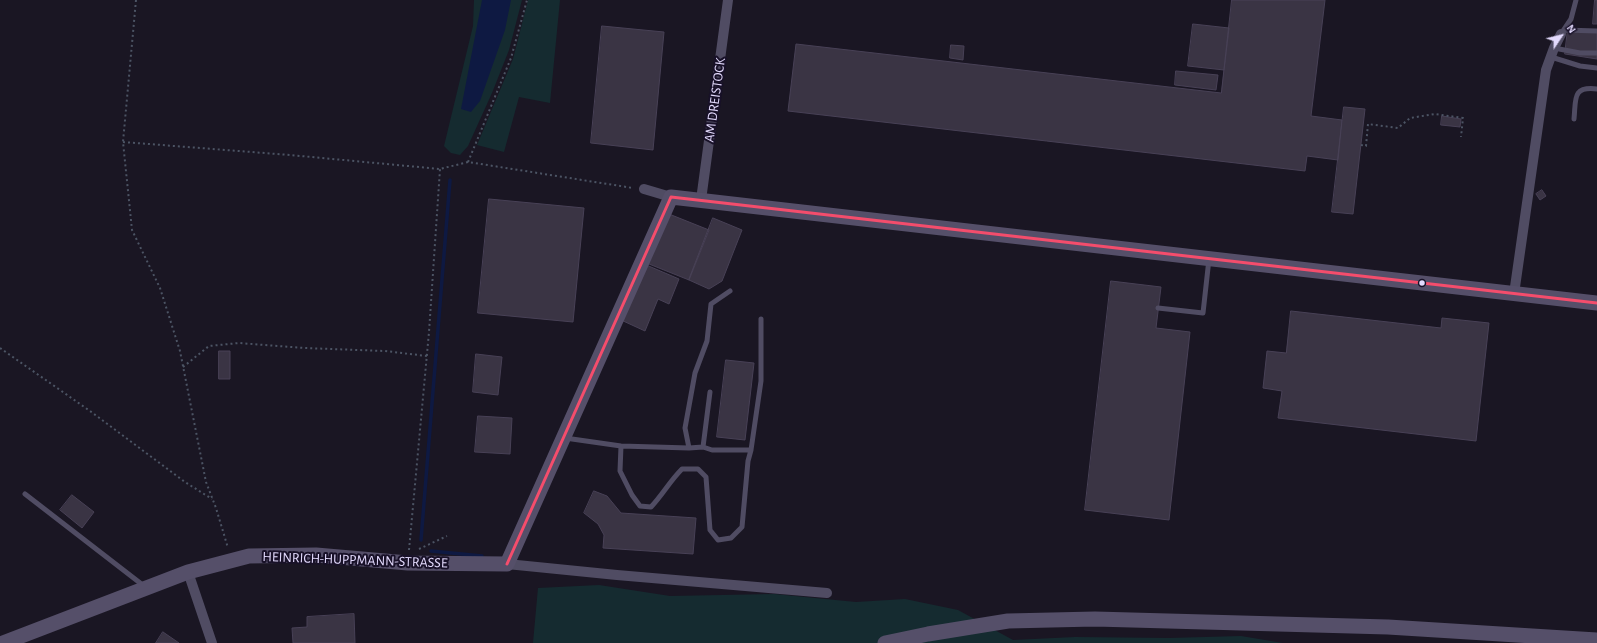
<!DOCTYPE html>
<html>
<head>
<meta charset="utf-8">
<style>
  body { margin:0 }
  #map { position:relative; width:1597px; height:643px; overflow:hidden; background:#1a1623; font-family:"Alegreya Sans",sans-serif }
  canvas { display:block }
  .north { position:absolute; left:1541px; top:16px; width:40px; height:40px; -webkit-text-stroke:3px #181128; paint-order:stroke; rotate:55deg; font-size:11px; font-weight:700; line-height:16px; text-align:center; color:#e3dafd }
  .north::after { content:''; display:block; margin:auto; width:14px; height:18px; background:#e3dafd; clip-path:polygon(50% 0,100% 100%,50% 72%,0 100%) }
</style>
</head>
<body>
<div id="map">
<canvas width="1597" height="643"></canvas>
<div class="north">N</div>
</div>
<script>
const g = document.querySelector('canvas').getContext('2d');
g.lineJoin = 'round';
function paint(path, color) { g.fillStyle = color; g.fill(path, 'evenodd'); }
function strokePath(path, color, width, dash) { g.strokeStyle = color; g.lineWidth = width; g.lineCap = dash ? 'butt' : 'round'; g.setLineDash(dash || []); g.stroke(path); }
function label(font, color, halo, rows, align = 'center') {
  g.font = font + ' "Alegreya Sans",sans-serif'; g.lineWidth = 4; g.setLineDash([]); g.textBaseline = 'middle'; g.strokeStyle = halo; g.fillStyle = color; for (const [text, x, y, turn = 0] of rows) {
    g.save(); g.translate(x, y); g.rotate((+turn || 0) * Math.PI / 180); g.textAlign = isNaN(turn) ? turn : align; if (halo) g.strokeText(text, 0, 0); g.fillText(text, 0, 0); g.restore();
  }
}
const green = new Path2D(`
  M 474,0 L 522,0 L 509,50 L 492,93 L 468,146 L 460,155 L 451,153 L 444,146 L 473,26 Z
  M 528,0 L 560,0 L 550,103 L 519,97 L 504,152 L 477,145 L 513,59 Z
  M 599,585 L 670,596 L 774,594 L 856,602 L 905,599 L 958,610 L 1013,640 L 1075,637 L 1169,638 L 1241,636 L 1283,643 L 533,643 L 538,588 Z`);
const water = new Path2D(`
  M 482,0 L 511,0 L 505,30 L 480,101 L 471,112 L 461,109 Z`);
const stream = new Path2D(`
  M 421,540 L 450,180
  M 431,551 L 482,556`);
const building = new Path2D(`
  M 1232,0 L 1325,0 L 1311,116 L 1342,120 L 1338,160 L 1307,156 L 1305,171 L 788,111 L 796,44 L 1221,93 Z
  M 1595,0 L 1597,0 L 1597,24 L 1593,24 Z
  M 1193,24 L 1229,28 L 1224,70 L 1188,66 Z
  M 602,26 L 664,32 L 653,150 L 591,143 Z
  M 1568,29 L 1597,32 L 1597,59 L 1565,54 Z
  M 951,45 L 964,46 L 963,60 L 950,58 Z
  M 1176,71 L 1218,75 L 1216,90 L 1175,85 Z
  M 1344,107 L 1365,109 L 1353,214 L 1332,212 Z
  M 1442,116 L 1461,119 L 1460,127 L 1441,125 Z
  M 1542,190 L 1546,196 L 1540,200 L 1536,194 Z
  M 489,199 L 584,208 L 573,322 L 478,313 Z
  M 669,214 L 709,230 L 689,280 L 649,264 Z
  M 713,218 L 742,230 L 722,281 L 709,289 L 689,280 Z
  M 644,264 L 679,279 L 669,304 L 658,299 L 645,331 L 621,320 Z
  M 1111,281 L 1161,287 L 1156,328 L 1190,332 L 1169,520 L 1085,510 Z
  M 1291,311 L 1441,328 L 1442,318 L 1489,323 L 1476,441 L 1278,418 L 1282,391 L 1263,388 L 1267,351 L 1286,353 Z
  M 219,351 L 230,351 L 230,379 L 219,379 Z
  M 476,354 L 502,357 L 498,395 L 473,392 Z
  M 726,360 L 754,363 L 745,440 L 717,437 Z
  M 478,416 L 512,418 L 510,454 L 475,452 Z
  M 594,491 L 607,496 L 621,513 L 696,518 L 693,554 L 603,548 L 604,535 L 598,524 L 584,513 Z
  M 72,495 L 94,512 L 82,528 L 60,510 Z
  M 354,614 L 355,643 L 293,643 L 292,628 L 307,627 L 307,617 Z
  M 163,632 L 179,643 L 156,643 Z`);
const path = new Path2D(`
  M 136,0 L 123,142 L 132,230 L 160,288 L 180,351 L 206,482 L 216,508 L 228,548
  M 123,142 L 290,155 L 440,169 L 468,162 L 633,188
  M 1361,145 L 1366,146 L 1368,124 L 1398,128 L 1410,118 L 1435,114 L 1463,118 L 1461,137
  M 468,162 L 511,58 L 527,0
  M 0,348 L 90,411 L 185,482 L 212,499
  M 183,367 L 209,346 L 239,343 L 304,348 L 385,351 L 427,356
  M 419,549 L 447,536
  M 409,550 L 429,332 L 440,169`);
const lane = new Path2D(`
  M 1564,30 L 1597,31
  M 1561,34 L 1571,19 L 1576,0
  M 1554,48 L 1580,53 L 1597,53
  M 1551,57 L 1580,66 L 1597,68
  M 1574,119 C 1576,99 1572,86 1597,89
  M 1158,308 L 1203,313 L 1209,259
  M 565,438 L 621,446 L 689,448 L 703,447 L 712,450 L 751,450 L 761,381 L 761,319
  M 621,446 L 620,471 L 632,495 L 640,506 L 651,507 C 663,494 670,481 682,469 L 698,469 L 706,477 L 710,530 L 718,540 L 731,538 L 742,527 L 748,461 L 751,450
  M 703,447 L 710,392
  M 689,448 L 685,428 L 695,373 L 707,341 L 711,304 L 730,291
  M 25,494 L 144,586`);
const street = new Path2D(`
  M 644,189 L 671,197
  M 701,200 L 728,0
  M 1514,294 L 1546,70 L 1554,48 L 1561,34
  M 507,564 L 617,575 L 827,593
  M 188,572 L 212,643`);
const secondary = new Path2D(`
  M 3,643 L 188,572 L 249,556 L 316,555 L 408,563 L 507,564 L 671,197 L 1597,303
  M 885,643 L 928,634 L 1008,621 L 1095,619 L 1388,627 L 1597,640`);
const bus1 = new Path2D(`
  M 507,564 L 671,197 L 1597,303`);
const markers = [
  [1422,283,3.5,"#e3dafd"]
];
const streetNames = [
  ["AM DREISTOCK",715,100,-82],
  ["HEINRICH-HUPPMANN-STRASSE",355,560,2]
];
paint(green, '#152b30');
paint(water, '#0e1942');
strokePath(stream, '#0e1942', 3.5);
paint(building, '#3a3444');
strokePath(building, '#484156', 1);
strokePath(path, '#4c5464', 2, [2, 3]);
strokePath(lane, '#504c63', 5);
strokePath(street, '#504c63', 10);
strokePath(secondary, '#554f69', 15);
strokePath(bus1, '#f44d6c', 3);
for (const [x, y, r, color] of markers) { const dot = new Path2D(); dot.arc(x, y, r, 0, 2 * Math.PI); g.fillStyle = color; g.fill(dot); strokePath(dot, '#181128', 1.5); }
label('14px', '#e3dafd', '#181128', streetNames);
</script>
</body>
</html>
